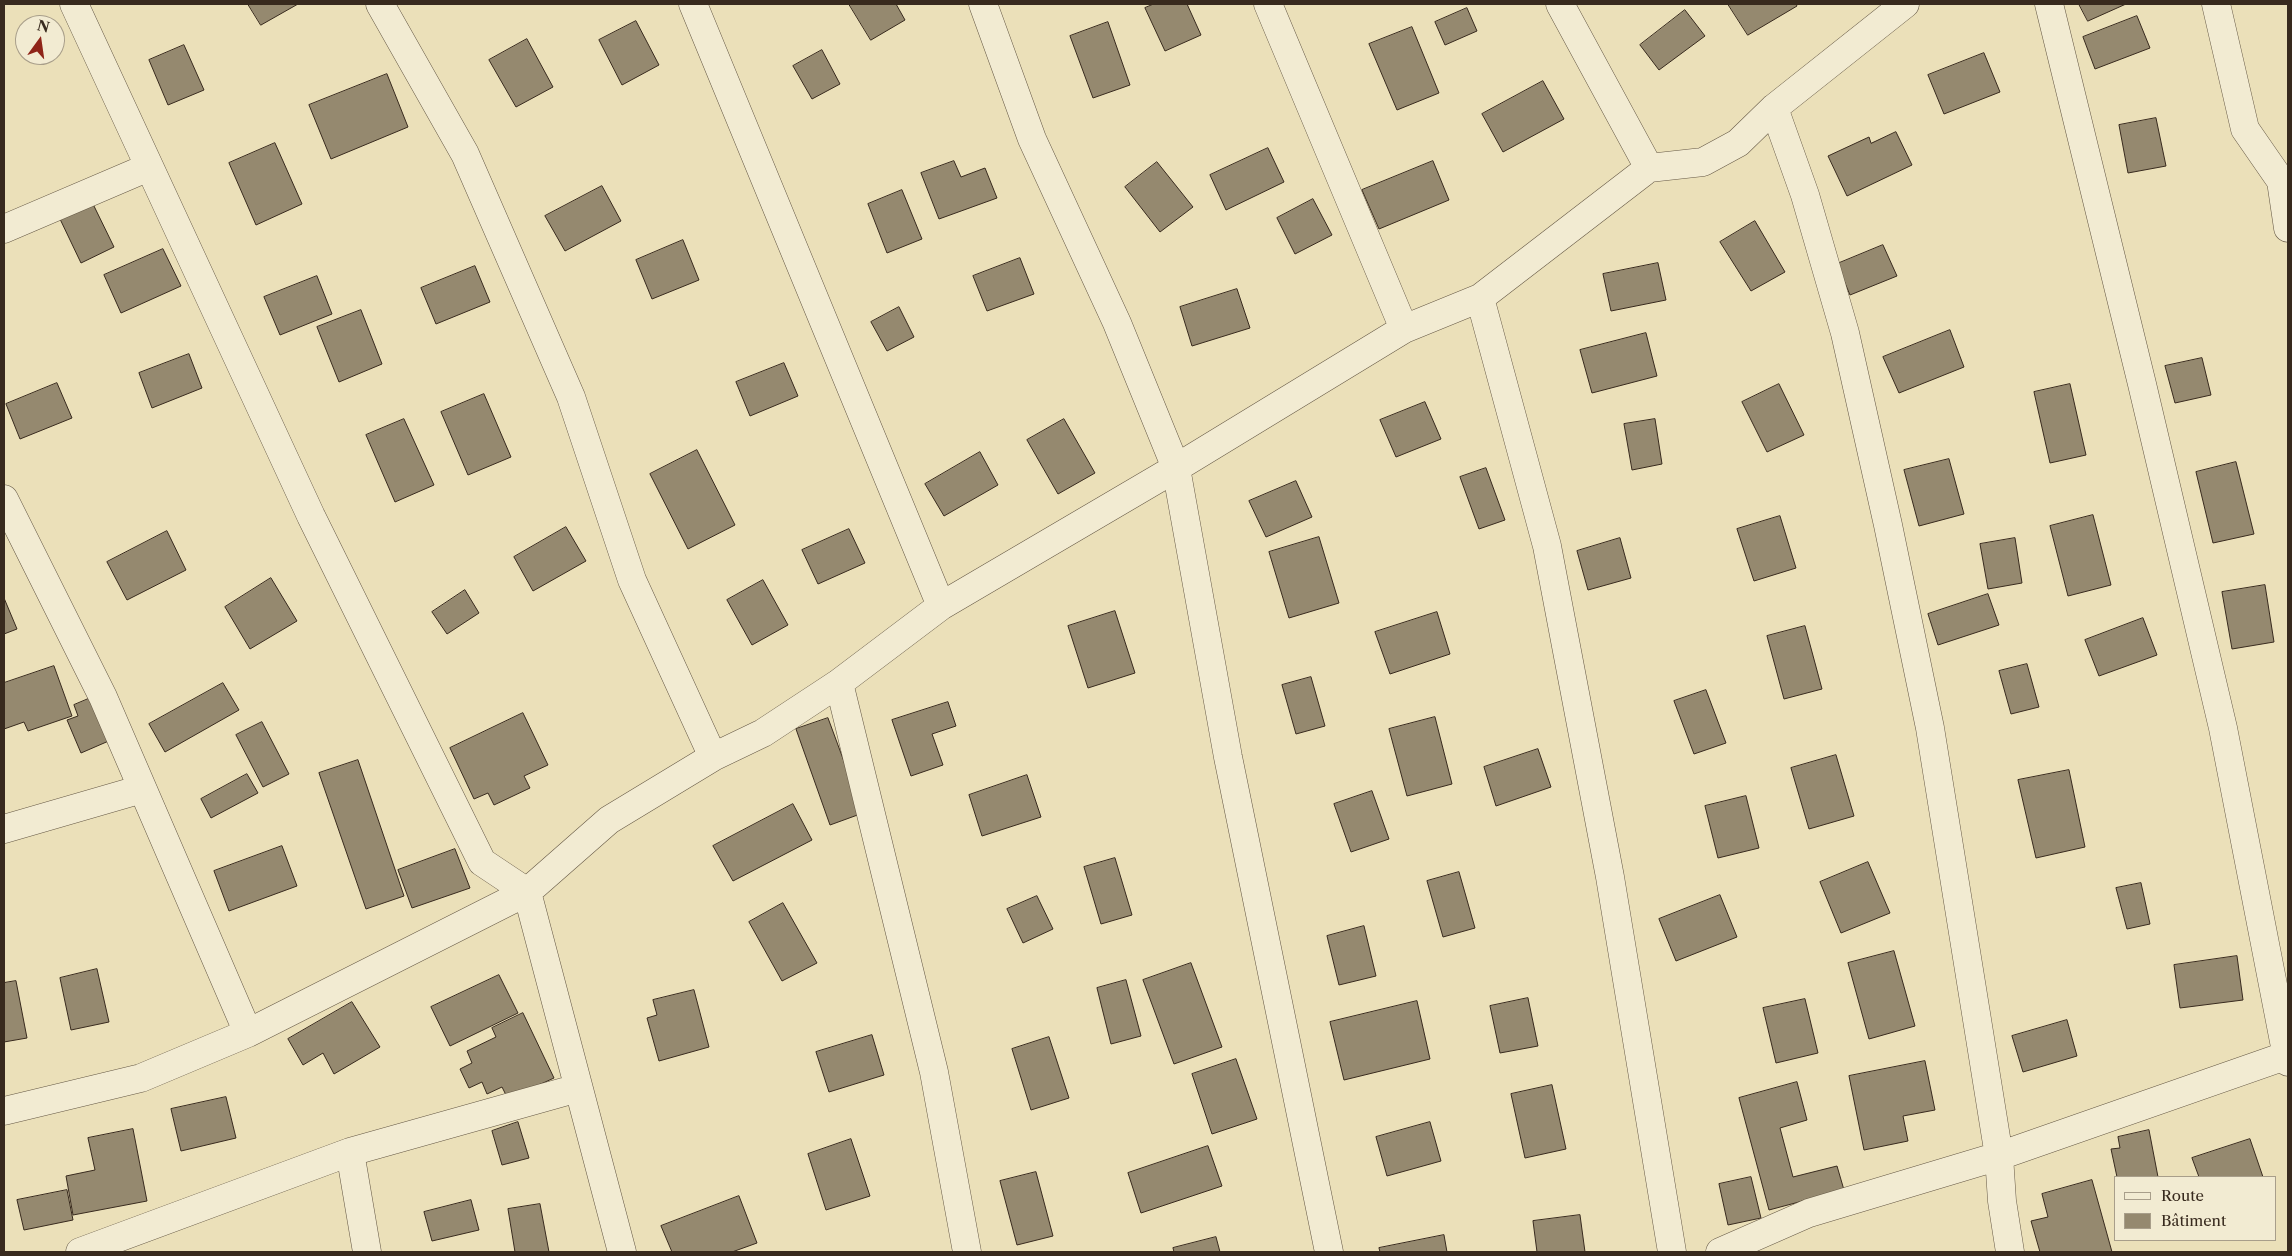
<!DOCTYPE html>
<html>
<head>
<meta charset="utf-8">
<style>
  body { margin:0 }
  #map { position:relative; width:2292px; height:1256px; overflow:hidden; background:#ebe0b9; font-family:"Libre Caslon Text",serif }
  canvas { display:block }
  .frame { position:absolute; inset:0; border:5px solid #382a1e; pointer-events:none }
  .legend { position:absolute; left:2114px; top:1176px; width:162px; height:65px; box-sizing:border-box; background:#f2ebd2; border:1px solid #a89e8a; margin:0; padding:6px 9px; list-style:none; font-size:15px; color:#382a1e }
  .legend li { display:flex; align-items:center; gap:10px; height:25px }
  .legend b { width:25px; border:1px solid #a89e8a }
  .north { position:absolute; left:15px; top:15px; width:50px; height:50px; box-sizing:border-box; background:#f2ebd2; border:1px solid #a89e8a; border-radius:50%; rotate:14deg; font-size:14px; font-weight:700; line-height:20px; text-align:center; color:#382a1e }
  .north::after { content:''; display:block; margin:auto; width:18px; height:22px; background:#8f2418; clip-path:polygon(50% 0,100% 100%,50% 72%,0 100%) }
</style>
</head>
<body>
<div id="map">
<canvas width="2292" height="1256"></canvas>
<div class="frame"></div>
<ul class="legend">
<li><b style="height:6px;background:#f2ebd2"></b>Route</li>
<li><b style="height:14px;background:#95896f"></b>Bâtiment</li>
</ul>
<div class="north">N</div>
</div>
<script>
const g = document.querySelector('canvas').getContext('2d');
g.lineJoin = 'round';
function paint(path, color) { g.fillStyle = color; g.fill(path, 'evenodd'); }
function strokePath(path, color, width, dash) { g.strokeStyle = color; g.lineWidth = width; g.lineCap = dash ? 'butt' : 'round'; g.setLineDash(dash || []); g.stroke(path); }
const building = new Path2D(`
  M 248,4 L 298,4 L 261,25 Z
  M 849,4 L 896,4 L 905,20 L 871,40 Z
  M 1154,4 L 1187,4 L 1201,35 L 1165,51 L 1145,8 Z
  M 1728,4 L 1796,4 L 1797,6 L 1748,35 Z
  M 2079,4 L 2126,4 L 2088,21 Z
  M 1467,8 L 1477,31 L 1445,45 L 1435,22 Z
  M 1685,10 L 1705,36 L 1659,70 L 1640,45 Z
  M 2137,16 L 2150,48 L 2095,69 L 2083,37 Z
  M 636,21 L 659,65 L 622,85 L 599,40 Z
  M 1108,22 L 1130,85 L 1093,98 L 1070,36 Z
  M 1412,27 L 1439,93 L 1397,110 L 1369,44 Z
  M 527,39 L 553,87 L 516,107 L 489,60 Z
  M 184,45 L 204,90 L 168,105 L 149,60 Z
  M 822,50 L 840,84 L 812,99 L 793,66 Z
  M 1984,53 L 2000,92 L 1944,114 L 1928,75 Z
  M 387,74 L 408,127 L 331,159 L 309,105 Z
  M 1543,81 L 1564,119 L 1503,152 L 1482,114 Z
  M 2156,118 L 2166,166 L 2128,173 L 2119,125 Z
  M 1896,132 L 1912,165 L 1847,196 L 1828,156 L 1869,137 L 1871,143 Z
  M 275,143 L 302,204 L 256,225 L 229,163 Z
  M 1268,148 L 1284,182 L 1226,210 L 1210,175 Z
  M 954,161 L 961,177 L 985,168 L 997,198 L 939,219 L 921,173 Z
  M 1433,161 L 1449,200 L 1379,229 L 1362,190 Z
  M 1157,162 L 1193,207 L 1160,232 L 1125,187 Z
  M 602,186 L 621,221 L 565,251 L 545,216 Z
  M 902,190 L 922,239 L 887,253 L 868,204 Z
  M 1313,199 L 1332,235 L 1295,254 L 1277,218 Z
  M 93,204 L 114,247 L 81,263 L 60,219 Z
  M 1755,221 L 1785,272 L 1751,291 L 1720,242 Z
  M 683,240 L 699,280 L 652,299 L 636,260 Z
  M 1883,245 L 1897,276 L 1850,295 L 1837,264 Z
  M 163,249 L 181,286 L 121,313 L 104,275 Z
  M 1020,258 L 1034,294 L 987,311 L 973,276 Z
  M 1658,263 L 1666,300 L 1611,311 L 1603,274 Z
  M 475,266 L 490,302 L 436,324 L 421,288 Z
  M 317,276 L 332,314 L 280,335 L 264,297 Z
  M 1237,289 L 1250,328 L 1192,346 L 1180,307 Z
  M 899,307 L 914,337 L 887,351 L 871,322 Z
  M 361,310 L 382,364 L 339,382 L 317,327 Z
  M 1950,330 L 1964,367 L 1899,393 L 1883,357 Z
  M 1646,333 L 1657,376 L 1592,393 L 1580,350 Z
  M 189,354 L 202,388 L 152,408 L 139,373 Z
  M 2202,358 L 2211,395 L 2175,403 L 2165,366 Z
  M 784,363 L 798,396 L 750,416 L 736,382 Z
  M 57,383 L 72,418 L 20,439 L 6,404 Z
  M 1779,384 L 1804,435 L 1767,452 L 1742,402 Z
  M 2070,384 L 2086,455 L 2050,463 L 2034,392 Z
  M 484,394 L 511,457 L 468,475 L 441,412 Z
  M 1425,402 L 1441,439 L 1396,457 L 1380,420 Z
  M 404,419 L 434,485 L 395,502 L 366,435 Z
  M 1064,419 L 1095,473 L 1058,494 L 1027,440 Z
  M 1655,419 L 1662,464 L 1632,470 L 1624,424 Z
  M 697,450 L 735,525 L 688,549 L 650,474 Z
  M 980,452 L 998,485 L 944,516 L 925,484 Z
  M 1949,459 L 1964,514 L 1919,526 L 1904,470 Z
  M 2236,462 L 2254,534 L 2213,543 L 2196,472 Z
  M 1486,468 L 1505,520 L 1479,529 L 1460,477 Z
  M 1296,481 L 1312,517 L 1266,537 L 1249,501 Z
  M 2093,515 L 2111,585 L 2068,596 L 2050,526 Z
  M 1780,516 L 1796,568 L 1754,581 L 1737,529 Z
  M 566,527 L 586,561 L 533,591 L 514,557 Z
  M 849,529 L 865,563 L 818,584 L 802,550 Z
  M 167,531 L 186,570 L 127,600 L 107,562 Z
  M 1319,537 L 1339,603 L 1289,618 L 1269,552 Z
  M 1620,538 L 1631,578 L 1588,590 L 1577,551 Z
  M 2015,538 L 2022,583 L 1988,589 L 1980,544 Z
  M 271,578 L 297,621 L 250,649 L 225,607 Z
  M 763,580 L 788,625 L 752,645 L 727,600 Z
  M 2265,585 L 2274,642 L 2232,649 L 2222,592 Z
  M 465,590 L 479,613 L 447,634 L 432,612 Z
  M 1988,594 L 1999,625 L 1938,645 L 1928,614 Z
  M 4,598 L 17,629 L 4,634 Z
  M 1115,611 L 1135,673 L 1088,688 L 1068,626 Z
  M 1437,612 L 1450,654 L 1390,674 L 1375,632 Z
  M 2143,618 L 2157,655 L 2099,676 L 2085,640 Z
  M 1805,626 L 1822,689 L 1784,699 L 1767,636 Z
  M 2027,664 L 2039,707 L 2011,714 L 1999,671 Z
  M 54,666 L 72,716 L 28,731 L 24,722 L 4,729 L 4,683 Z
  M 1311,677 L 1325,726 L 1296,734 L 1282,685 Z
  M 223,683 L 239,710 L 165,752 L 149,724 Z
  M 1706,690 L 1726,743 L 1694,754 L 1674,701 Z
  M 93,697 L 111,740 L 81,753 L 67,720 L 78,716 L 74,705 Z
  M 948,702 L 956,726 L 932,734 L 943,765 L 911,776 L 892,720 Z
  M 523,713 L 548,765 L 524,776 L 530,788 L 494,805 L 488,793 L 474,799 L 450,748 Z
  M 1435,717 L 1452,784 L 1407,796 L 1389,729 Z
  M 828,718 L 863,813 L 830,825 L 796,729 Z
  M 262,722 L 289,774 L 263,787 L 236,735 Z
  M 1538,749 L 1551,787 L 1496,806 L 1484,767 Z
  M 1836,755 L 1854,816 L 1809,829 L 1791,768 Z
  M 358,760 L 404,896 L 366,909 L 319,773 Z
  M 2069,770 L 2085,847 L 2036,858 L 2018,780 Z
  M 247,774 L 258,793 L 211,818 L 201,799 Z
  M 1027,775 L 1041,817 L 982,836 L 969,795 Z
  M 1372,791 L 1389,839 L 1351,852 L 1334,804 Z
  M 1746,796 L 1759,848 L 1718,858 L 1705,806 Z
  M 793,804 L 812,840 L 733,881 L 713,846 Z
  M 282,846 L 297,886 L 229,911 L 214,871 Z
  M 455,849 L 470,888 L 412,908 L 398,870 Z
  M 1115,858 L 1132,915 L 1101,924 L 1084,867 Z
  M 1868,862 L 1890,913 L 1841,933 L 1820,882 Z
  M 1459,872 L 1475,928 L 1443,937 L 1427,881 Z
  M 2141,883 L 2150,924 L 2127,929 L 2116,888 Z
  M 1720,895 L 1737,937 L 1676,961 L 1659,919 Z
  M 1037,896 L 1053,929 L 1023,943 L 1007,909 Z
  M 783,903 L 817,963 L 782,981 L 749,922 Z
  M 1364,926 L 1376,976 L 1339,985 L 1327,936 Z
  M 1894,951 L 1915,1026 L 1869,1039 L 1848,963 Z
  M 2237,956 L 2243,1000 L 2180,1008 L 2174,965 Z
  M 1191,963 L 1222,1047 L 1174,1064 L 1143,980 Z
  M 97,969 L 109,1022 L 71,1030 L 60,978 Z
  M 499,975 L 518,1013 L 450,1046 L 431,1007 Z
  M 1126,980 L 1141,1036 L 1111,1044 L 1097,988 Z
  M 16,981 L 27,1038 L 4,1042 L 4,983 Z
  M 694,990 L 709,1047 L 659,1061 L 647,1018 L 657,1015 L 653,1000 Z
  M 1528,998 L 1538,1046 L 1500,1053 L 1490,1006 Z
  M 1805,999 L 1818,1053 L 1776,1063 L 1763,1008 Z
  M 1417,1001 L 1430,1059 L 1344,1080 L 1330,1022 Z
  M 352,1002 L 380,1047 L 334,1074 L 323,1053 L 303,1065 L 288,1039 Z
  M 523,1013 L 554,1078 L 508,1099 L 502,1087 L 487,1094 L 482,1082 L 469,1088 L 460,1069 L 472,1063 L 467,1051 L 496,1037 L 492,1028 Z
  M 2067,1020 L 2077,1056 L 2023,1072 L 2012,1036 Z
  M 872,1035 L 884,1075 L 829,1092 L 816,1052 Z
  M 1049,1037 L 1069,1098 L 1031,1110 L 1012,1049 Z
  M 1236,1059 L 1257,1119 L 1212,1134 L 1192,1074 Z
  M 1925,1061 L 1935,1110 L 1903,1116 L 1908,1141 L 1864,1150 L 1849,1076 Z
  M 1797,1082 L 1807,1120 L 1780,1128 L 1793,1177 L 1837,1166 L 1844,1190 L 1769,1210 L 1739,1098 Z
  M 1552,1085 L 1566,1149 L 1525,1158 L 1511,1094 Z
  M 226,1097 L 236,1138 L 181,1151 L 171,1109 Z
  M 518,1122 L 529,1158 L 502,1165 L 492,1131 Z
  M 1430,1122 L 1441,1161 L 1387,1176 L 1376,1137 Z
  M 133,1129 L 147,1201 L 73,1215 L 66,1176 L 95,1170 L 88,1138 Z
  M 2149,1130 L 2158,1177 L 2117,1177 L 2111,1149 L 2120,1148 L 2118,1137 Z
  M 851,1139 L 870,1196 L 826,1210 L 808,1154 Z
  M 2250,1139 L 2263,1177 L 2199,1177 L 2192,1158 Z
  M 1208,1146 L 1222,1186 L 1141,1213 L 1128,1173 Z
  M 1036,1172 L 1053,1236 L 1017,1245 L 1000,1181 Z
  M 1751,1177 L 1761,1218 L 1728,1225 L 1719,1184 Z
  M 2092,1180 L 2112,1252 L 2040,1252 L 2031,1221 L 2048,1217 L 2042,1194 Z
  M 67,1190 L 73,1220 L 24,1230 L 17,1200 Z
  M 739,1196 L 757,1243 L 732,1252 L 672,1252 L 661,1226 Z
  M 471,1200 L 479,1230 L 432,1241 L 424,1212 Z
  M 540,1204 L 549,1252 L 515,1252 L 508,1209 Z
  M 1580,1215 L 1585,1252 L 1537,1252 L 1533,1221 Z
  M 1444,1235 L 1447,1252 L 1380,1252 L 1379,1248 Z
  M 1216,1237 L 1220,1252 L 1174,1252 L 1173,1248 Z`);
const street = new Path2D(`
  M 74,4 L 311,516 L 482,862 L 527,892 L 622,1252
  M 380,4 L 465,154 L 571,397 L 632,580 L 713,757
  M 693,4 L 941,606
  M 983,4 L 1032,139 L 1117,323 L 1176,468 L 1228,757 L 1329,1252
  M 1268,4 L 1404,329
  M 1560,4 L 1649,168
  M 2049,4 L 2142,384 L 2223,728 L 2288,1062
  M 2216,4 L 2245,129 L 2281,181 L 2288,228
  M 1774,108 L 1805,195 L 1845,333 L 1888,525 L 1930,728 L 1999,1156 L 2002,1201 L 2010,1252
  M 4,229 L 149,167
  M 1480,298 L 1547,546 L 1610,877 L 1672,1252
  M 4,499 L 103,697 L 248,1033
  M 839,683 L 934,1072 L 967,1252
  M 4,829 L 142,789
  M 4,1111 L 141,1078 L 248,1033 L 527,892 L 609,820 L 713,757 L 763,733 L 839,683 L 941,606 L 1176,468 L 1404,329 L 1480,298 L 1649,168 L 1703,162 L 1738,143 L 1774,108 L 1905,4
  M 350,1152 L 367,1252
  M 80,1252 L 350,1152 L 578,1088
  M 1720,1252 L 1809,1213 L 1999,1156 L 2288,1055`);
paint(building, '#95896f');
strokePath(building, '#382a1e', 1);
strokePath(street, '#655845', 29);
strokePath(street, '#f2ebd2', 28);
</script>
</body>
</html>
